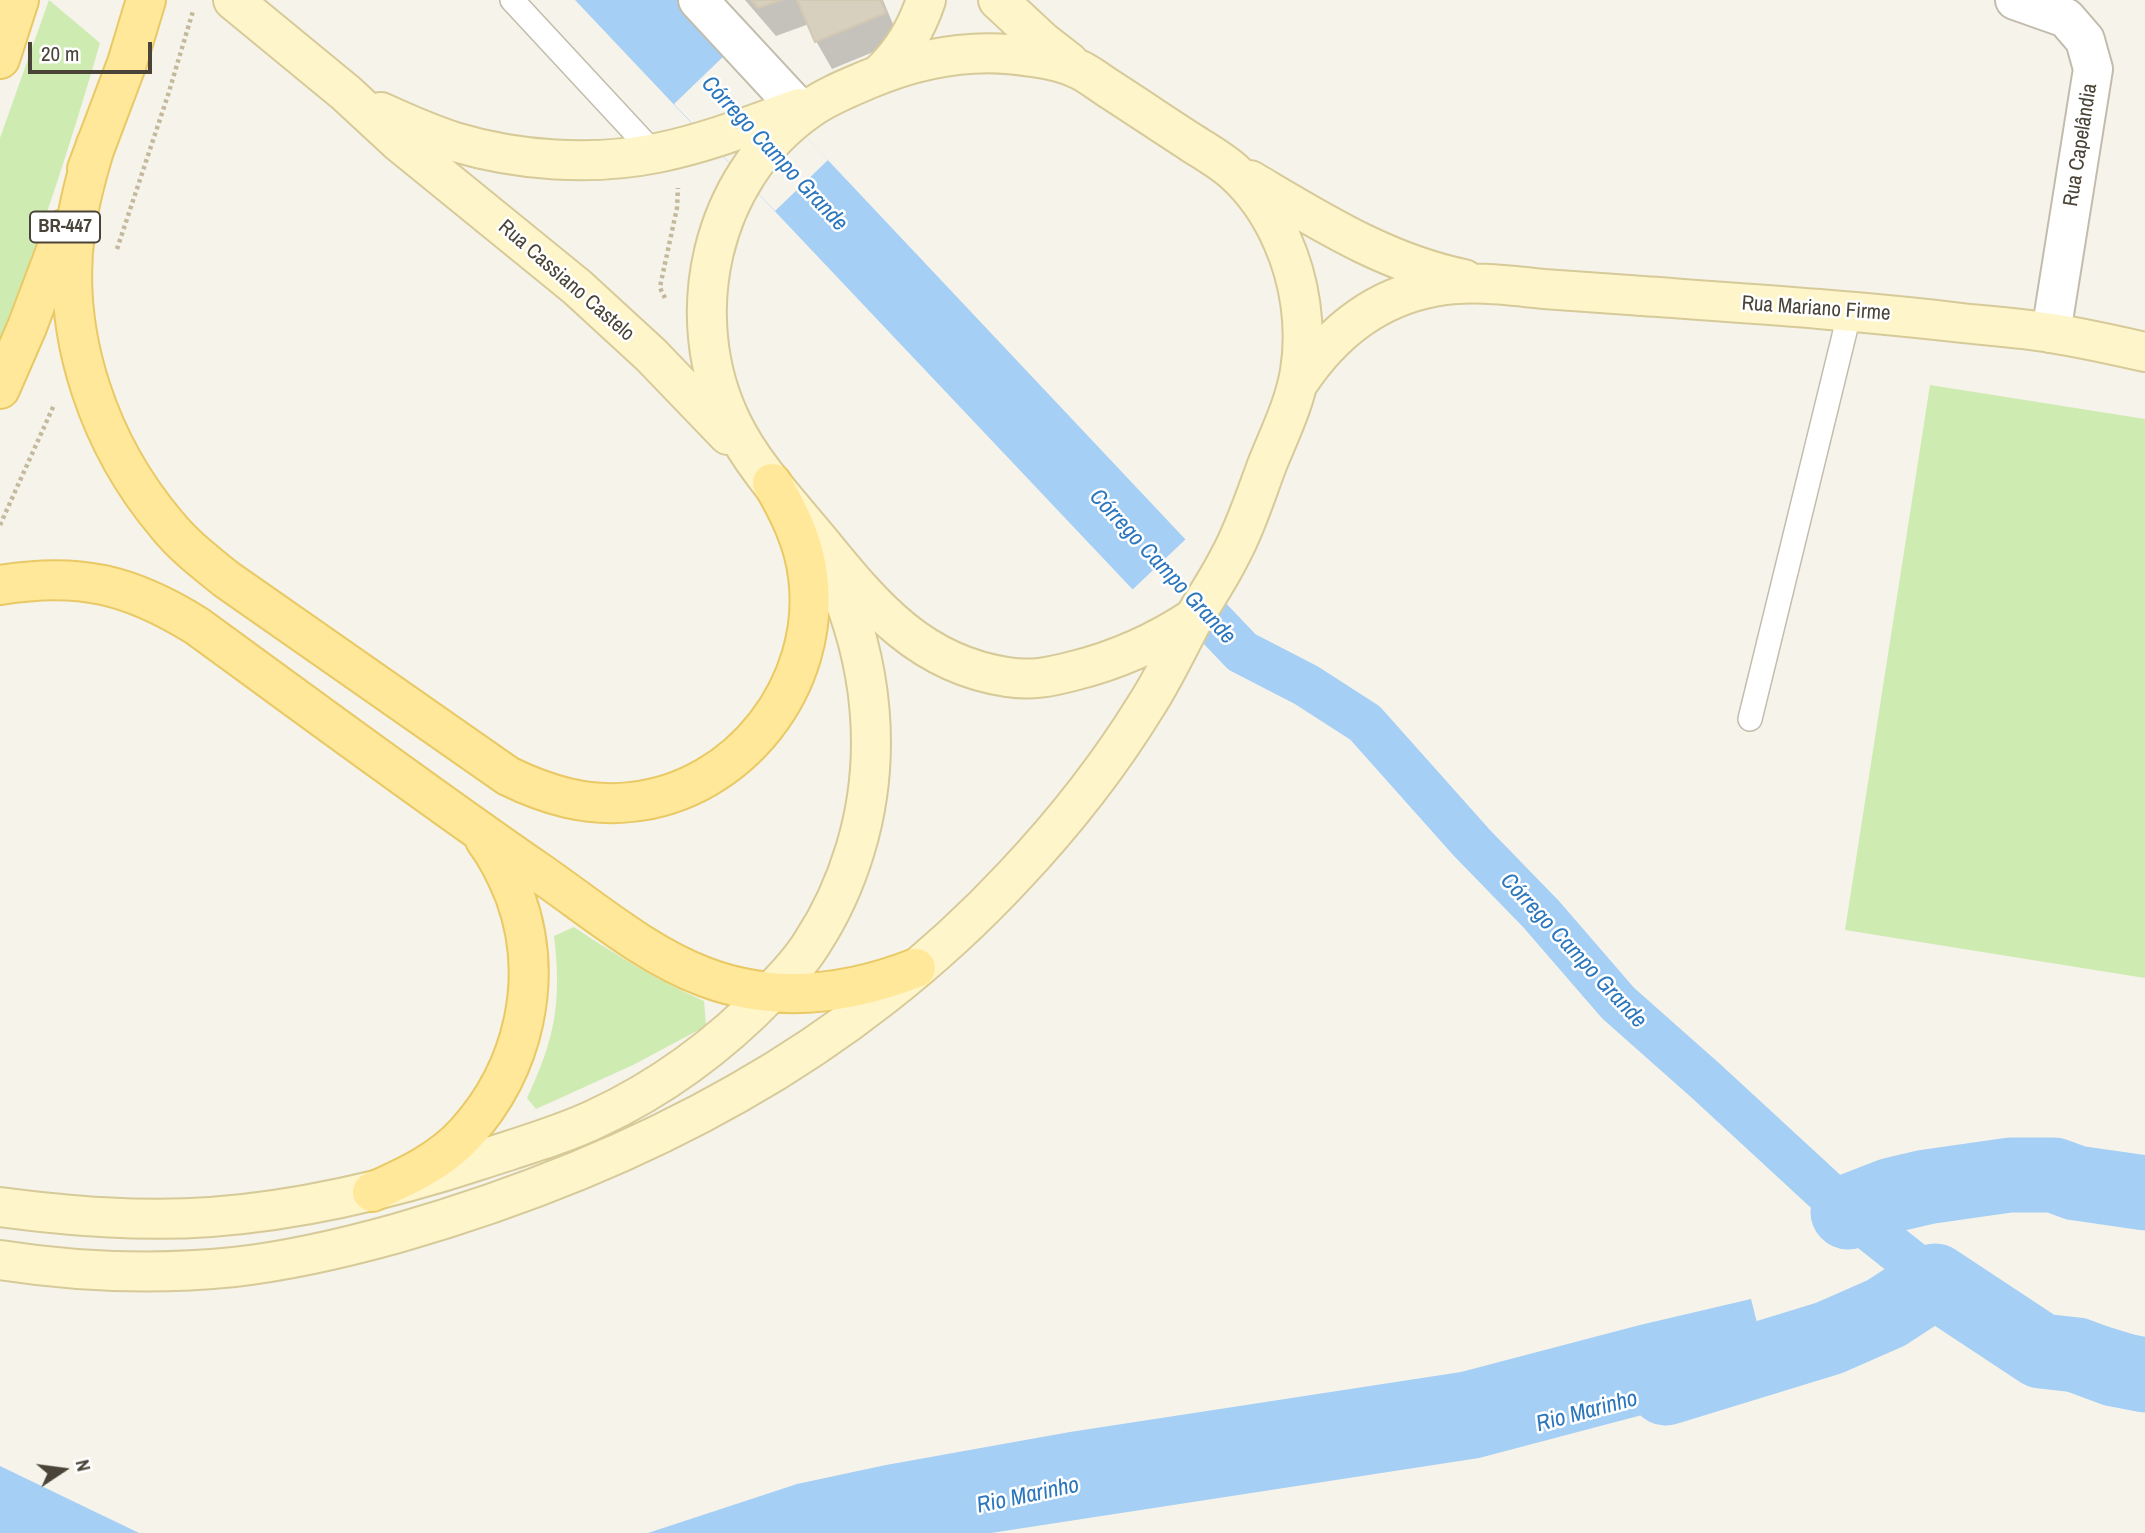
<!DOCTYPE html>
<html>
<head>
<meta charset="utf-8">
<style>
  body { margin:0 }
  #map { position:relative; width:2145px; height:1533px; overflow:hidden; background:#f6f3ea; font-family:"Archivo Narrow",sans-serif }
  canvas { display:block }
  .north { position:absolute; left:28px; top:1435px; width:70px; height:70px; -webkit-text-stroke:5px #fff; paint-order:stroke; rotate:77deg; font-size:19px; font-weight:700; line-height:28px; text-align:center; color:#4a4438 }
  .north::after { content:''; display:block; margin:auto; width:24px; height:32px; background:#4a4438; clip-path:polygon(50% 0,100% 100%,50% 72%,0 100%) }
  .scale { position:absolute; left:28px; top:42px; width:124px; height:32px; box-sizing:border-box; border:4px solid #4a4438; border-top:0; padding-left:9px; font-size:21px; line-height:24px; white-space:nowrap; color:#4a4438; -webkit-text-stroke:5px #fff; paint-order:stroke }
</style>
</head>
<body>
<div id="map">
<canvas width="2145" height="1533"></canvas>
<div class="north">N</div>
<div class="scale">20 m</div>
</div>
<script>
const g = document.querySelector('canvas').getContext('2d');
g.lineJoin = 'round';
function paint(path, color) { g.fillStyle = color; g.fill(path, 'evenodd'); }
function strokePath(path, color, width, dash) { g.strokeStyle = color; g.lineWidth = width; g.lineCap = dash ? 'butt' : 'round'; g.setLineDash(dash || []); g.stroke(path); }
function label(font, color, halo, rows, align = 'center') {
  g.font = font + ' "Archivo Narrow",sans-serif'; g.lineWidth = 5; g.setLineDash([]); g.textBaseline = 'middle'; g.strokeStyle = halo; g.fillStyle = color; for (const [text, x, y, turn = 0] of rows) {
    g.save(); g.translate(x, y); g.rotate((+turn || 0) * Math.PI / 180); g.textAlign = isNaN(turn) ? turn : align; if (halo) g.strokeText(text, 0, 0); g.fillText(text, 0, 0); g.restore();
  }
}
const green = new Path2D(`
  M 49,0 L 100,43 C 71,143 39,242 0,339 L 0,138 Z
  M 1930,385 L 2145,419 L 2145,978 L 1845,930 Z
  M 574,927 C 617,956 657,980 704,1001 L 706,1026 L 633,1065 L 536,1109 L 527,1098 C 555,1039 562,1002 554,936 Z`);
const water = new Path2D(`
  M 575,0 L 677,0 L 1268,627 L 1136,593 Z
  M 1751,1299 L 1772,1383 L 1661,1410 L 1479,1458 L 991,1533 L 648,1533 L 797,1484 L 886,1465 L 1070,1432 L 1461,1372 L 1640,1325 Z
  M 2090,1321 L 2145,1338 L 2145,1412 L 2105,1405 L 2063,1390 Z
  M 0,1466 L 139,1533 L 0,1533 Z`);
const pier = new Path2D(`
  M 727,53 L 828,160 L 775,211 L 674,104 Z
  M 1188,537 L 1272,626 L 1271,629 L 1216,681 L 1213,680 L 1130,592 Z`);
const shadow = new Path2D(`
  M 745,0 L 883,0 L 900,41 L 832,69 L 816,41 L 809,24 L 776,36 Z`);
const canal = new Path2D(`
  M 1201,609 L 1242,652 L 1306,685 L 1365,723 L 1472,843 L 1541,914 L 1618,1003 L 1706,1081 L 1848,1212 L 1935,1281`);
const river = new Path2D(`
  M 1848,1212 L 1892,1195 L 1926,1187 L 2010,1175 L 2054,1175 L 2076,1183 L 2145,1193
  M 1666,1388 L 1829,1338 L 1886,1313 L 1935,1281 L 2041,1351 L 2077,1355 L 2114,1369 L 2145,1375`);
const building = new Path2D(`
  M 751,0 L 782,0 L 758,8 Z
  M 797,0 L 880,0 L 886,13 L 815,42 Z`);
const path = new Path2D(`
  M 117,249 L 168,95 L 193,11
  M 665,298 L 660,288 L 661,282 L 677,208 L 678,188
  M 0,525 L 54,405`);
const lane = new Path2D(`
  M 512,0 L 654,153
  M 1750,719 L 1850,311`);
const street = new Path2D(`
  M 698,0 L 798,108
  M 2015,0 L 2066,18 L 2085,40 L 2093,69 L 2051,333`);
const secondary = new Path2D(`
  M 233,0 L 346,93 L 400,143 L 577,287 L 651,355 L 728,435
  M 998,0 L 1042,41 L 1069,62
  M 879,75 C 902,53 916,30 926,0
  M 381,112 C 405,123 430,134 455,142 C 518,161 592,166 657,153 C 706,143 752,125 799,108
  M 1250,180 C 1318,220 1385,263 1464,279
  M 1299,382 C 1331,334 1375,298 1433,287 C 1470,280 1507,285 1544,289 C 1572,291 1600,293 1629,295 C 1740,303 1851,310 1962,323 C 1991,326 2022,328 2051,333 C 2083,338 2114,345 2145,352
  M 0,1207 C 70,1216 140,1222 211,1217 C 304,1210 392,1189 480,1160 C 519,1147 559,1136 595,1119 C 662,1088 720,1045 771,992 C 786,977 801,961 812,943 C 831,914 845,883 855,850 C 883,758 873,662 834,575
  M 0,1260 C 77,1272 156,1275 234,1267 C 289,1261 344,1248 398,1233 C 516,1199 631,1154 738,1093 C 839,1036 935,961 1014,876 C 1064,823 1109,766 1147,704 C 1165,676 1179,645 1195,616 C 1206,597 1219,578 1229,558 C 1245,529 1255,497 1267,465 C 1279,435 1295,403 1300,371 C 1307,327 1300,280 1282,240 C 1271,215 1254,190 1234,172 C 1222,161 1206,152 1192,143 C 1164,125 1136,106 1108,88 C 1099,82 1090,75 1080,70 C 1066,63 1048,59 1032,57 C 975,47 921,57 869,79 C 848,88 827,96 809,109 C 710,178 680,317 732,423 C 754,468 791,506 822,544 C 874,608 921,664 1007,677 C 1031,681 1050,677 1073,671 C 1118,660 1156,643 1195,617`);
const primary = new Path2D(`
  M 0,59 L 19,0
  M 96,144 C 87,173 79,202 75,232 C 61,337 100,446 167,525 C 184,546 205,562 226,579 L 508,776 C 547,795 587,807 631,802 C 740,791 822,684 808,576 C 804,542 789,512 772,483
  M 87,169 L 127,63 L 146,0
  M 0,389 L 27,327 L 64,229
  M 0,585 C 78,572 130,584 197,626 C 311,709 424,793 540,873 C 592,909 646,955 705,977 C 776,1004 847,995 916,968
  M 372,1192 C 406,1177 441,1161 466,1133 C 524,1069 545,978 515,896 C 507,876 498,857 485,840`);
const shields = [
  [65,227,70]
];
const shieldNames = [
  ["BR-447",65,227]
];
const streetNames = [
  ["Rua Capelândia",2081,145,-81],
  ["Rua Cassiano Castelo",566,281,41],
  ["Rua Mariano Firme",1816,309,4]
];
const waterNames = [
  ["Córrego Campo Grande",774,154,47],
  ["Córrego Campo Grande",1162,567,47],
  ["Córrego Campo Grande",1573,951,47],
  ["Rio Marinho",1587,1412,-15],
  ["Rio Marinho",1028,1496,-12]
];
paint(green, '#ceebb2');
paint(water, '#a5cff4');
paint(pier, '#f6f3ea');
paint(shadow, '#0003');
strokePath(canal, '#a5cff4', 44);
strokePath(river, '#a5cff4', 75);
paint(building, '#d8d0bf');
strokePath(building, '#d3c8b2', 2);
strokePath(lane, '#c2bcac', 26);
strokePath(street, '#c2bcac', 42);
strokePath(secondary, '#d7ca99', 42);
strokePath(primary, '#e9c965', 42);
strokePath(path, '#c4b99d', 4.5, [3.5, 3.5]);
strokePath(lane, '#fff', 23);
strokePath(street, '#fff', 38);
strokePath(secondary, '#fff5cb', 38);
strokePath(primary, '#ffe89a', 38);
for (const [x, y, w] of shields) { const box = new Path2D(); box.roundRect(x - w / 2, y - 15.5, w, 31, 5); g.fillStyle = '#fff'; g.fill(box); strokePath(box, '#4a4438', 2); }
label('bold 19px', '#4a4438', null, shieldNames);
label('21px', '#4a4438', '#fff', streetNames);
label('italic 23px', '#2b76bc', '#fff', waterNames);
</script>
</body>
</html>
